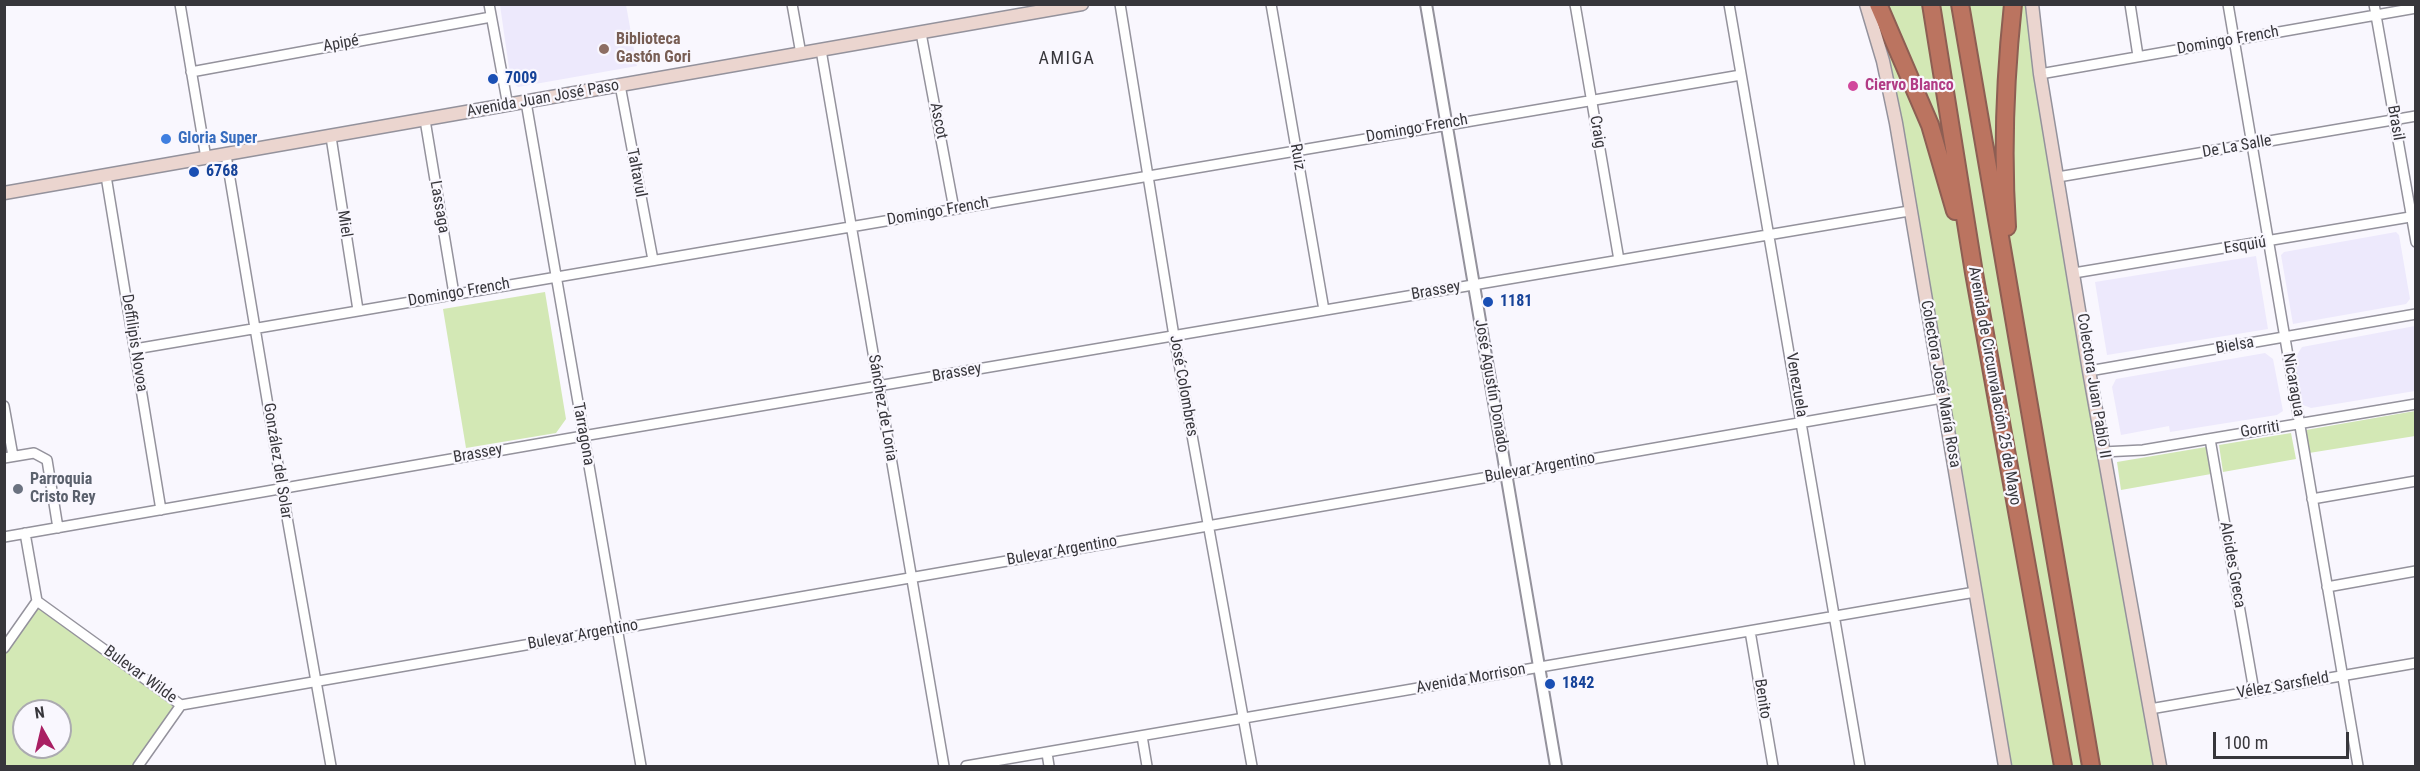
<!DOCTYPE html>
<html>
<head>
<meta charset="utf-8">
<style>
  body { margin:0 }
  #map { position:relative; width:2420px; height:771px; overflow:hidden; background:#f9f7fe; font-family:"Roboto Condensed",sans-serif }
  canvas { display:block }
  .frame { position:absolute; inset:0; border:6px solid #37363b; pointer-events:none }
  .north { position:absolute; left:12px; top:699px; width:60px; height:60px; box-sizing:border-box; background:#f9f7fe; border:2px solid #abaab0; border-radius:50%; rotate:352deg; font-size:16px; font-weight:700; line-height:24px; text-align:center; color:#37363b }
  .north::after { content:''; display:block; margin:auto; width:21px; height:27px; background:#a91f63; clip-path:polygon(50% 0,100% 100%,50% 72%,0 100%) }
  .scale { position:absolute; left:2213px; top:732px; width:136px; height:27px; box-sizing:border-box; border:3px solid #37363b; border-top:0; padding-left:8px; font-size:18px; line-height:21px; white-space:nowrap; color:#37363b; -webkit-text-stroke:4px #f9f7fe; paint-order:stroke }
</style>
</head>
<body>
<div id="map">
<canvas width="2420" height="771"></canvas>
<div class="frame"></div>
<div class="north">N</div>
<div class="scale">100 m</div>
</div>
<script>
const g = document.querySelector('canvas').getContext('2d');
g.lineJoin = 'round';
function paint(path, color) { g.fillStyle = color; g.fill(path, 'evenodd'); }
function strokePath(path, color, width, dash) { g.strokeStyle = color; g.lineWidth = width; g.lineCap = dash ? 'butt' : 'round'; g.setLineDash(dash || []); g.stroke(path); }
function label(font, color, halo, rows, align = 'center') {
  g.font = font + ' "Roboto Condensed",sans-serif'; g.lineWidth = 4.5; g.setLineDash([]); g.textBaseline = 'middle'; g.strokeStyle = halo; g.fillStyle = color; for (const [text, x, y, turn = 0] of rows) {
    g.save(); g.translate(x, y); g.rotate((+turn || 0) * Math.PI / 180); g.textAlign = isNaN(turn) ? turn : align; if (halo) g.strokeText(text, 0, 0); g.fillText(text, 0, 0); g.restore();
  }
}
const built = new Path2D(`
  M 500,5 L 626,5 L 637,66 L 518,87 L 511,82 Z
  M 2396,232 L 2399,235 L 2410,299 L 2406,304 L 2293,324 L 2281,255 L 2284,252 Z
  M 2256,256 L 2268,329 L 2107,355 L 2095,282 Z
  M 2415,326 L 2415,391 L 2311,408 L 2300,404 L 2293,361 L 2302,347 Z
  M 2265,353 L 2273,359 L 2283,411 L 2277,415 L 2170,432 L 2169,426 L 2121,435 L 2112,387 L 2116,379 Z`);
const green = new Path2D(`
  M 1866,5 L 2032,5 L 2160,766 L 2005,766 L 1909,211 Z
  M 545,292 L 566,419 L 556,433 L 466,448 L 443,309 Z
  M 2415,411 L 2415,436 L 2309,453 L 2306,430 Z
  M 2291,433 L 2296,459 L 2223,472 L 2219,445 Z
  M 2206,447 L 2211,474 L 2121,490 L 2117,462 Z
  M 37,601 L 181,705 L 138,766 L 5,766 L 5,648 ZM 24,711 L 60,711 L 60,747 L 24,747 Z`);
const minor = new Path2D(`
  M 180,4 L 206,158
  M 489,4 L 508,106
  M 792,4 L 801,54
  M 1120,4 L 1174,336 L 1252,766
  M 1271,4 L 1324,310
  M 1575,4 L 1619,260
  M 1729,4 L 1860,766
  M 2130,4 L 2138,56
  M 2228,4 L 2358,766
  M 2374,4 L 2416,242
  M 921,33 L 954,209
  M 821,50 L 944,766
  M 191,72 L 491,17
  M 2040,74 L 2416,8
  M 620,85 L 653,260
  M 526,102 L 641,766
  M 425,120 L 454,294
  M 331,137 L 358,310
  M 226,155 L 282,489 L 331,766
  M 106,176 L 161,510
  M 2058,177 L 2416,116
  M 2074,273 L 2416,216
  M 135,349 L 1741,75
  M 2089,371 L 2416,314
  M 4,406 L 13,456
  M 2210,439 L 2254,691
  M 2103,452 L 2143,450 L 2416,404
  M 4,458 L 34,453 L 47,460 L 58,528
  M 2312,499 L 2416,481
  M 25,533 L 37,601
  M 4,537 L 583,436 L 1909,211
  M 2327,587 L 2416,571
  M 1750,631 L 1773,766
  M 4,648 L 37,601 L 181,705 L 138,766
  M 181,705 L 1942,398
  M 2150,709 L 2416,663
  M 1142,736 L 1147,766
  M 1047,753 L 1049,766
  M 966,766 L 1975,592`);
const tertiary = new Path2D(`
  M 1426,4 L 1556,766`);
const secondary = new Path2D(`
  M 1866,4 L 1883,61 L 1896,123 L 2005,766
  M 2032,4 L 2040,74 L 2089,371 L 2160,766
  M 4,193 L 1082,4`);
const motorway = new Path2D(`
  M 1878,4 L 1930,125 L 1955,211
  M 1931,4 L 1974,273 L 2063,766
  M 1960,4 L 2091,766
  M 2007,227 C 2002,152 2005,79 2013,4`);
const markers = [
  [604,49,6,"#8d6e63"],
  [493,79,6,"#1a4fb4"],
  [1853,86,6,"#d1479c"],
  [166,139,6,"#3f7fe0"],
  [194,172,6,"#1a4fb4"],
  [1488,302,6,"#1a4fb4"],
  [18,489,6,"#6b7280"],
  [1550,684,6,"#1a4fb4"]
];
const educationNames = [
  ["Biblioteca",616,40],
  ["Gastón Gori",616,58]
];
const streetNames = [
  ["Domingo French",2228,41,-10],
  ["Apipé",341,44,-10],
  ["Avenida Juan José Paso",543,99,-10],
  ["Ascot",938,121,79],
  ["Brasil",2395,123,80],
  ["Domingo French",1417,129,-10],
  ["Craig",1597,132,80],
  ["De La Salle",2237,147,-10],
  ["Ruiz",1297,157,80],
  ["Taltavul",636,173,79],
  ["Lassaga",439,207,80],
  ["Domingo French",938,212,-10],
  ["Miel",344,224,81],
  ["Esquiú",2245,246,-9],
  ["Brassey",1436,291,-10],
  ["Domingo French",459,293,-10],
  ["Deffilipis Novoa",134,343,81],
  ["Bielsa",2235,346,-10],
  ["Brassey",957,373,-10],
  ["Colectora José María Rosa",1940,384,80],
  ["Venezuela",1796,385,80],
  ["Nicaragua",2293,385,80],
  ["José Colombres",1183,386,80],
  ["José Agustín Donado",1491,386,80],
  ["Avenida de Circunvalación 25 de Mayo",1994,386,80],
  ["Colectora Juan Pablo II",2093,386,81],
  ["Sánchez de Loria",882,408,80],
  ["Gorriti",2260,430,-9],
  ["Tarragona",583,434,80],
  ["Brassey",478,454,-10],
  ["González del Solar",277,461,81],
  ["Bulevar Argentino",1540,468,-10],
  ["Bulevar Argentino",1062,551,-10],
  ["Alcides Greca",2232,565,80],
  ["Bulevar Argentino",583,635,-10],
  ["Bulevar Wilde",140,675,36],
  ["Avenida Morrison",1471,679,-10],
  ["Vélez Sarsfield",2283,686,-10],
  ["Benito",1762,699,81]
];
const transitNames = [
  ["7009",505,79],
  ["6768",206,172],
  ["1181",1500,302],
  ["1842",1562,684]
];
const hotelNames = [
  ["Ciervo Blanco",1865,86]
];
const shopNames = [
  ["Gloria Super",178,139]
];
const worshipNames = [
  ["Parroquia",30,480],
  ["Cristo Rey",30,498]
];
const neighbourhoodNames = [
  ["AMIGA",1067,59]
];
paint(built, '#ede9fc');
paint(green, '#d3e8b5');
strokePath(minor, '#94929c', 12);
strokePath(tertiary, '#94929c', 14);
strokePath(secondary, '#94929c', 15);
strokePath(motorway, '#8d5e53', 20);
strokePath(minor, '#fff', 9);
strokePath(tertiary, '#fff', 10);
strokePath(secondary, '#ebd5cf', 12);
strokePath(motorway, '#bb7460', 16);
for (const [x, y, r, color] of markers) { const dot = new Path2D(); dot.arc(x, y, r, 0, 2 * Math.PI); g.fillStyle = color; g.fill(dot); strokePath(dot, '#f9f7fe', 2); }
label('bold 16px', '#785e54', '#f9f7fe', educationNames, 'left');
label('16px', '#37363b', '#f9f7fe', streetNames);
label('bold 16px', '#164399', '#f9f7fe', transitNames, 'left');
label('bold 16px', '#b23c85', '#f9f7fe', hotelNames, 'left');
label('bold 16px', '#366cbe', '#f9f7fe', shopNames, 'left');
label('bold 16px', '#5b616d', '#f9f7fe', worshipNames, 'left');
g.letterSpacing = '1.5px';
label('18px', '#37363b', '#f9f7fe', neighbourhoodNames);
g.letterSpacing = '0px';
</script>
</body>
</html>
